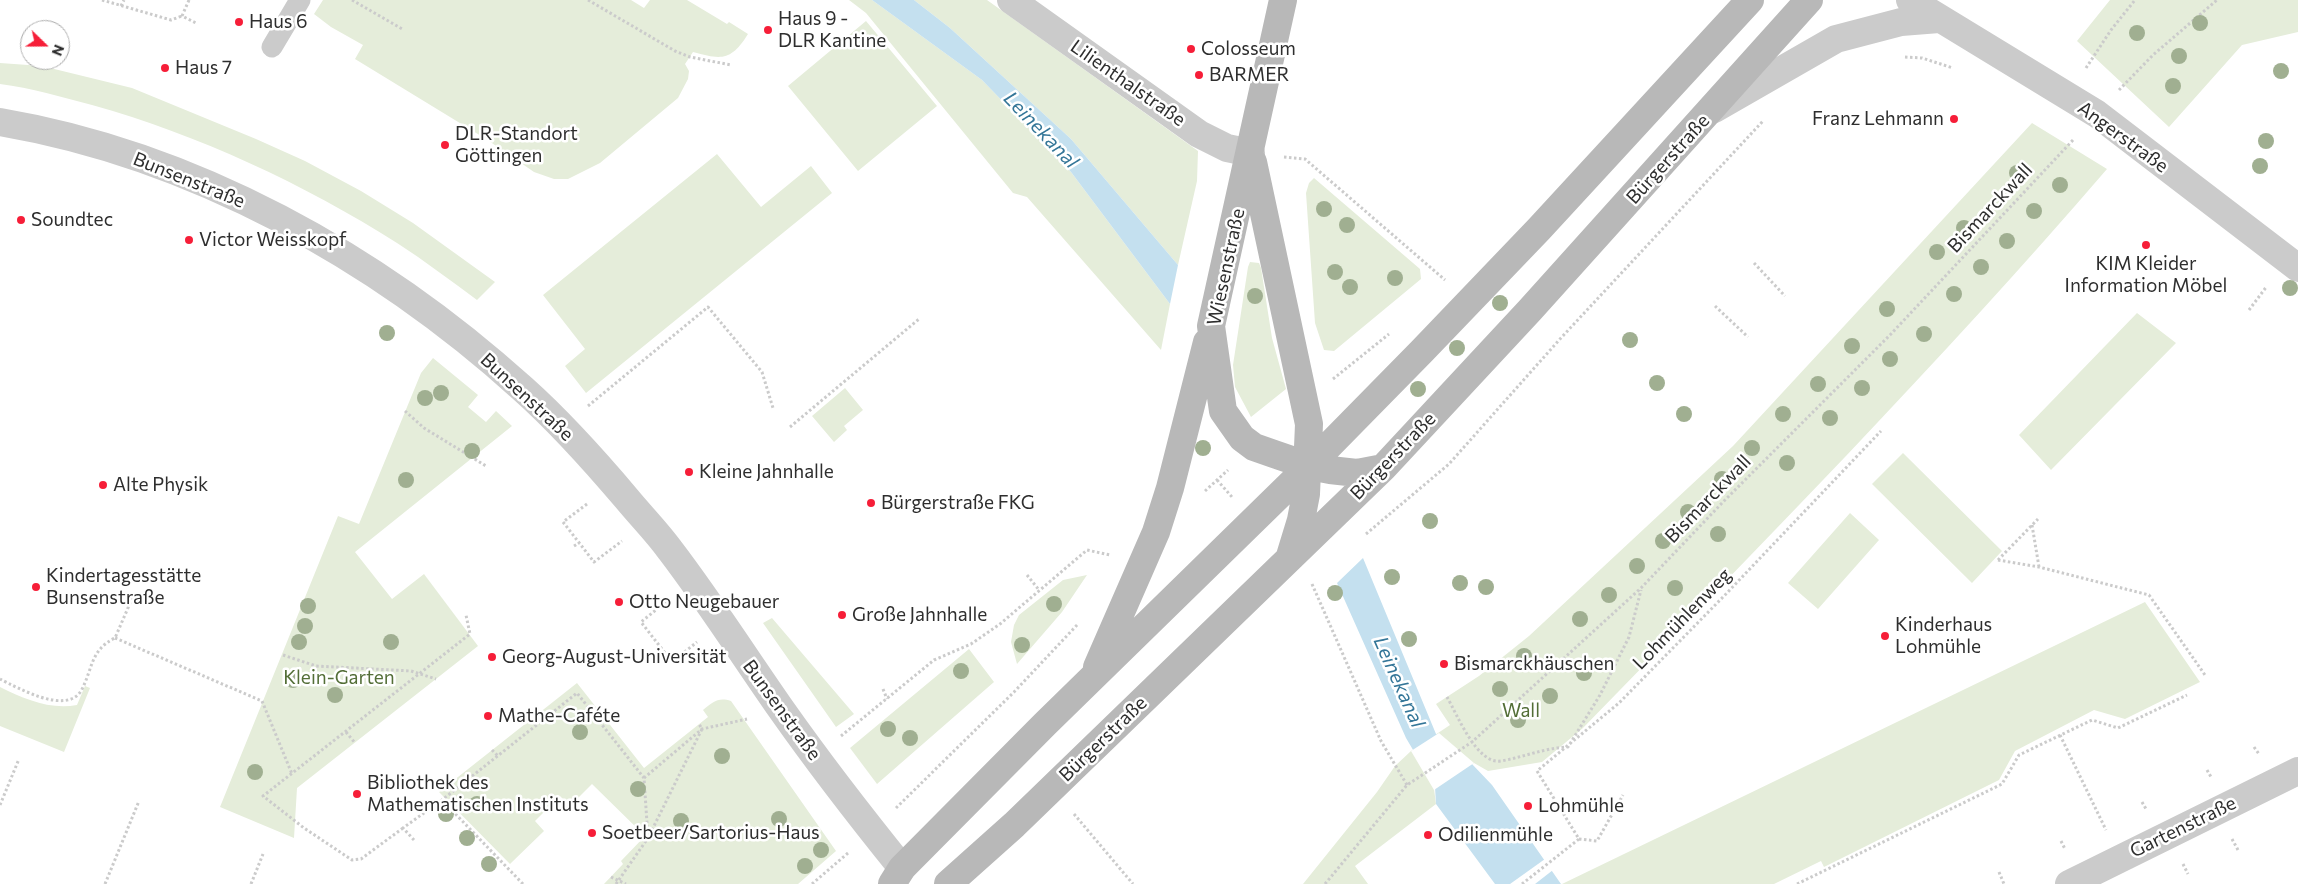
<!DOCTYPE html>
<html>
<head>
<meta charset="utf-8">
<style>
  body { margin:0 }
  #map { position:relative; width:2298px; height:884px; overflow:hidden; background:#fff; font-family:Commissioner,sans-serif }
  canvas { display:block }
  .north { position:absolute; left:20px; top:20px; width:50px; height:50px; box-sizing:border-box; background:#fff; border:1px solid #ababab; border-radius:50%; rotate:112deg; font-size:14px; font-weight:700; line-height:20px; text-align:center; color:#2e2e2e }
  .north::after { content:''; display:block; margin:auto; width:18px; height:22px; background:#f61e38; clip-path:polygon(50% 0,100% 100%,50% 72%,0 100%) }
</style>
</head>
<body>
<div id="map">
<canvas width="2298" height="884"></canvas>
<div class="north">N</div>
</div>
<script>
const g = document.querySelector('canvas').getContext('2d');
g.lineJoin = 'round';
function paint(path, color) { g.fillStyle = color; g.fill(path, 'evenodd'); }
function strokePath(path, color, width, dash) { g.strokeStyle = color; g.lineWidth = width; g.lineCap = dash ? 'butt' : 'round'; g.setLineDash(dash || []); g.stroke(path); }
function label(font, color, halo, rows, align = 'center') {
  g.font = font + ' Commissioner,sans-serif'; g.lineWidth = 5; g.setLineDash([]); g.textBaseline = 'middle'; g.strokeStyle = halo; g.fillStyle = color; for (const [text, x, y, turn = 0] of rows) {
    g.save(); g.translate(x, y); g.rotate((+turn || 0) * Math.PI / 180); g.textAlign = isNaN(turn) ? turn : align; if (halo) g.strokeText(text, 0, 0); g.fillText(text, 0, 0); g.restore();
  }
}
const green = new Path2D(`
  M 323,0 L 631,0 L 644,8 L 650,0 L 687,0 L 727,24 L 729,22 L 748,34 C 731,61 722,60 693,52 L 685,64 L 689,71 L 688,79 L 678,98 L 600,163 L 568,179 L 554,179 L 534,172 L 486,139 L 355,59 L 363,45 L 331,27 L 314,14 Z
  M 849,0 L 872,0 L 982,80 L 1071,172 L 1170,304 L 1161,350 L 1027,197 L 1013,193 L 866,13 Z
  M 914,0 L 987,0 L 1198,151 L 1197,181 L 1178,265 L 1071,139 L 950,28 Z
  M 2110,0 L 2298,0 L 2298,32 L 2242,45 L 2169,127 L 2077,41 Z
  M 866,21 L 937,106 L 858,171 L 788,86 Z
  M 0,63 L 42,66 L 132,88 L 256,139 L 305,161 L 361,191 L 413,223 L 495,282 L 477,300 C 451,281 425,261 397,243 C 304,184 199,135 92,105 C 62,97 31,88 0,84 Z
  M 2032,123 L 2107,169 C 1940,363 1761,545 1583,728 L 1542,762 L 1488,771 L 1474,763 L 1434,789 L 1436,804 L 1355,866 L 1368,884 L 1303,884 L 1377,792 L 1395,766 L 1411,751 L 1450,725 L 1436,704 L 1479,676 L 1529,636 L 1733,446 Z
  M 717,154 L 761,207 L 811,166 L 832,193 L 586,393 L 565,366 L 585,349 L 543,295 Z
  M 1314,178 L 1420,269 L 1421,279 L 1334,351 L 1324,350 L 1315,323 L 1306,193 L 1309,183 Z
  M 1250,262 L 1259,263 L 1261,268 L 1272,338 L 1286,389 L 1251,417 L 1235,387 L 1233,365 L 1248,267 Z
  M 2137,313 L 2176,343 L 2051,470 L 2019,435 Z
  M 433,358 L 478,395 L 468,407 L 486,422 L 496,411 L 512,426 L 355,552 L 392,599 L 424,574 L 478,646 L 297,788 L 294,838 L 220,807 L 338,516 L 359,524 L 421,373 Z
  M 845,388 L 863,410 L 844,426 L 847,430 L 834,442 L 812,416 Z
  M 1903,453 L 2002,551 L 1972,583 L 1872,484 Z
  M 1850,513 L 1879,540 L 1818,609 L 1788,583 Z
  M 1087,575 L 1062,612 L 1017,664 L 1011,642 L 1014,625 L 1019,615 L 1063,580 Z
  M 2145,602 L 2200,682 L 2125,719 L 2094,710 L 2015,751 L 1999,780 L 1824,867 L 1821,861 L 1774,884 L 1562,884 Z
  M 772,618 L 854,714 L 836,727 L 763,623 Z
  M 969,649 L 994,682 L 877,784 L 850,748 Z
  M 577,683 L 644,768 L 708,717 L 703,710 C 713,702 718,697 731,701 L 836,851 L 798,884 L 604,884 L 623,864 L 621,861 L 645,836 L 592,784 L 570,806 L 560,796 L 535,821 L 544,831 L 510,864 L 439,792 Z
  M 85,686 L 90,688 L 64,752 L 0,726 L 0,687 C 24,699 50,710 77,705 Z`);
const water = new Path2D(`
  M 872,0 L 914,0 L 950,28 L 1071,139 L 1178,265 L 1170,304 L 1071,172 L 982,80 Z
  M 1363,558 L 1436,734 L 1472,764 L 1492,785 L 1561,884 L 1495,884 L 1436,804 L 1435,787 L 1406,738 L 1337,583 Z`);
const pier = new Path2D(`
  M 1439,733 L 1474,763 L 1434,790 L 1411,751 Z
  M 1545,859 L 1553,870 L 1535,884 L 1510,884 Z`);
const path = new Path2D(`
  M 102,0 L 171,20 L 182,16
  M 189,0 L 182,16 L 196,23
  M 352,0 L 404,30
  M 588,0 L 675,51 L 690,57 L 731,65
  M 121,6 L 124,0
  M 1905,57 L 1922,58 L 1953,68
  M 2086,68 L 2111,30 L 2135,0
  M 2119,90 L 2153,55 L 2217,0
  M 1284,157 L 1305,159 L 1445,280
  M 1754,263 L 1785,296
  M 1715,306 L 1748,337
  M 2249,310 L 2267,286
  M 1333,379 L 1389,334
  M 588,406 L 708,307 L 762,372 L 773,408
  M 405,411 L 424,428 L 486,466
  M 790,427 L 919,319
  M 1217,480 L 1232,497
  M 1205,491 L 1228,470
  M 587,504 L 563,522 L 594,562 L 622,541
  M 2032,525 L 2039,567
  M 1366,534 L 1449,464 L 1560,339 L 1763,121
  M 574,546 L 579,543
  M 1998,560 L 2039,567 L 2149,595 L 2205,675
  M 1998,560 L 2038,519
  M 1027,575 L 1039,590
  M 1312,584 L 1381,741 L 1407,785
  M 667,601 L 641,622 L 672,662 L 697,642
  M 115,638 L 262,701 L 292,774
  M 283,655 L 316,666 L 411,671 L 436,679
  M 0,679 C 18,688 66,715 81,691 C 93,669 90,650 115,638 L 134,594
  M 883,689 L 887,699
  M 1447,697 C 1457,714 1477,765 1501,761 C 1524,757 1544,748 1568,747 L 1600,695 L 1629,637 L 1641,590
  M 346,732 L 355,743
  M 2060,735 L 2106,830
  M 841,736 L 934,660 L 971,644 L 1000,624 L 1087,550 L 1110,555
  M 2254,747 L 2259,754
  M 492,750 L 498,756
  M 2207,770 L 2211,777
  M 2142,802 L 2146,809
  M 0,805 L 19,759
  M 896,808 L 1014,692 L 1078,624
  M 1074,814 L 1133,884
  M 403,828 L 361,859 L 352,860 L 304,828 L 263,796 L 470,634 L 466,615
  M 648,838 L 644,778 L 702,729 L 747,719
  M 1579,839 L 1597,841 L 1623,795
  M 2232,839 L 2238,850
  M 414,840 L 403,828 L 442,800
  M 2061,841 L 2065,849
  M 2183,864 L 2188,874
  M 1999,872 L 2004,884
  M 611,877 L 626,884
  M 105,884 L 139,801
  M 251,884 L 263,854
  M 523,884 L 442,800 L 577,693 L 644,778
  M 616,884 L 648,838 L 702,729 L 699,724
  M 812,884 L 848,853
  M 1325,884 L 1407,785 L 1472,742 L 1641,588 L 1723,502 L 1890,335 L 2074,139
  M 1522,884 L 1579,839 L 1537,771 L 1619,703 L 1725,595 L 1881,431
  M 1797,884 L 2002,784 L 2019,755 L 2092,720 L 2118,728 L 2187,695`);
const service = new Path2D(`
  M 272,47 L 300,0`);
const minor = new Path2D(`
  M 1011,0 L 1199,134 L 1227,148 L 1251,153
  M 1910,0 L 2097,114 L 2298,268
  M 1714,109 L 1836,39 L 1901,22 L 1939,19
  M 0,122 C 194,155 377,257 523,389 C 560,422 594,460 627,499 C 641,516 657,532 670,550 C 709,601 744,656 781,709 C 819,763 860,816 902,868
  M 2069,884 L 2298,771`);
const secondary = new Path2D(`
  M 1283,0 L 1211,326 L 1223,411 L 1242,438 L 1254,447 L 1274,454 L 1309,466 L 1330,470 L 1357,473 L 1383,468
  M 1253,162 L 1309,424 L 1306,494 L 1301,520 L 1290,556
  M 1097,667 L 1156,532 L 1170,488 L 1207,342
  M 892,884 L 902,868 L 1045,724 L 1309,466 L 1422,351 L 1539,229 L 1750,0
  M 948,884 L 1014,825 L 1383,468 L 1530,310 L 1809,0`);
const trees = [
  [2200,23],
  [2137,33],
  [2179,56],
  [2281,71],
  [2173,86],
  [2266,141],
  [2260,166],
  [2017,173],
  [2060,185],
  [1324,209],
  [2034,211],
  [1347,225],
  [1964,228],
  [2007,241],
  [1937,252],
  [1981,267],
  [1335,272],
  [1395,278],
  [1350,287],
  [2290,288],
  [1954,294],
  [1255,296],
  [1500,303],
  [1887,309],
  [387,333],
  [1924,334],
  [1630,340],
  [1852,346],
  [1457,348],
  [1890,359],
  [1657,383],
  [1818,384],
  [1862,388],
  [1418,389],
  [441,393],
  [425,398],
  [1684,414],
  [1783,414],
  [1830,418],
  [1203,448],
  [1752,448],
  [472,451],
  [1787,463],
  [1722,479],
  [406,480],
  [1688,512],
  [1430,521],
  [1718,534],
  [1663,541],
  [1637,566],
  [1392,577],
  [1460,583],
  [1486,587],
  [1675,588],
  [1335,593],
  [1609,595],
  [1054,604],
  [308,606],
  [1580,619],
  [305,626],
  [1409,639],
  [299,642],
  [391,642],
  [1022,645],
  [1524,656],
  [961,671],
  [1584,673],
  [293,680],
  [1500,689],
  [335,695],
  [1550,696],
  [1518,720],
  [888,729],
  [580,732],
  [910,738],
  [722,756],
  [255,772],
  [638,789],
  [477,804],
  [446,814],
  [779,819],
  [681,821],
  [467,838],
  [821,850],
  [489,864],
  [805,866]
];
const markers = [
  [239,22,5,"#f61e38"],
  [768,30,5,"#f61e38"],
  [1191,49,5,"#f61e38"],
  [165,68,5,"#f61e38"],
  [1199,75,5,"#f61e38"],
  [1954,119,5,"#f61e38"],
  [445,145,5,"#f61e38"],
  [21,220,5,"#f61e38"],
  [189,240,5,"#f61e38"],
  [2146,245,5,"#f61e38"],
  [689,472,5,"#f61e38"],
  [103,485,5,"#f61e38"],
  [871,503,5,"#f61e38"],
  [36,587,5,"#f61e38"],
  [619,602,5,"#f61e38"],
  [842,615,5,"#f61e38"],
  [1885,636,5,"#f61e38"],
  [492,657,5,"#f61e38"],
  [1444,664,5,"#f61e38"],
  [488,716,5,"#f61e38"],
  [357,794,5,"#f61e38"],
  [1528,806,5,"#f61e38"],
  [592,833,5,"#f61e38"],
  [1428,835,5,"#f61e38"]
];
const poiNames = [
  ["Haus 9 -",778,19],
  ["DLR Kantine",778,41],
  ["Haus 6",249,22],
  ["Colosseum",1201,49],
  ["Haus 7",175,68],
  ["BARMER",1209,75],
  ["Franz Lehmann",1944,119,"right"],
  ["DLR-Standort",455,134],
  ["Göttingen",455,156],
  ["Soundtec",31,220],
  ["Victor Weisskopf",199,240],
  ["KIM Kleider",2146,264,"center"],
  ["Information Möbel",2146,286,"center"],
  ["Kleine Jahnhalle",699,472],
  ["Alte Physik",113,485],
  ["Bürgerstraße FKG",881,503],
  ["Kindertagesstätte",46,576],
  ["Bunsenstraße",46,598],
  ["Otto Neugebauer",629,602],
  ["Große Jahnhalle",852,615],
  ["Kinderhaus",1895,625],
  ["Lohmühle",1895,647],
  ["Georg-August-Universität",502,657],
  ["Bismarckhäuschen",1454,664],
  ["Mathe-Caféte",498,716],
  ["Bibliothek des",367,783],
  ["Mathematischen Instituts",367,805],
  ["Lohmühle",1538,806],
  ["Soetbeer/Sartorius-Haus",602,833],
  ["Odilienmühle",1438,835]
];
const streetNames = [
  ["Lilienthalstraße",1128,83,35],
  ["Angerstraße",2123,137,36],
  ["Bürgerstraße",1668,159,-48],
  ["Bunsenstraße",189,180,22],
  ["Bismarckwall",1990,208,-47],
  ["Wiesenstraße",1226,267,-78],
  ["Bunsenstraße",527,397,43],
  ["Bürgerstraße",1393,456,-46],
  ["Bismarckwall",1708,499,-46],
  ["Lohmühlenweg",1682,619,-46],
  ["Bunsenstraße",782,710,54],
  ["Bürgerstraße",1103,739,-44],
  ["Gartenstraße",2183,827,-26]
];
const parkNames = [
  ["Klein-Garten",339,678],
  ["Wall",1521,711]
];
const waterNames = [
  ["Leinekanal",1041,130,46],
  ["Leinekanal",1399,682,66]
];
paint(green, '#e5edda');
paint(water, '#c4e0ef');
paint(pier, '#fff');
strokePath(path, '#cbcbcb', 3, [2.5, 2.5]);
strokePath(service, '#cbcbcb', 21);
strokePath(minor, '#cbcbcb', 28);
strokePath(secondary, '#b8b8b8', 28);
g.fillStyle = '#a0af91';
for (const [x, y] of trees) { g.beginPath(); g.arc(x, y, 8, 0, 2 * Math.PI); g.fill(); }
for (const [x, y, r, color] of markers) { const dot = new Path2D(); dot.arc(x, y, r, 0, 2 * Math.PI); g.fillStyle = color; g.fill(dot); strokePath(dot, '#fff', 2); }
label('19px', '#2e2e2e', '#fff', poiNames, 'left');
label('19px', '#2e2e2e', '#fff', streetNames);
label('19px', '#536e37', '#fff', parkNames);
label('italic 20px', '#347698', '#fff', waterNames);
</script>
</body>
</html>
